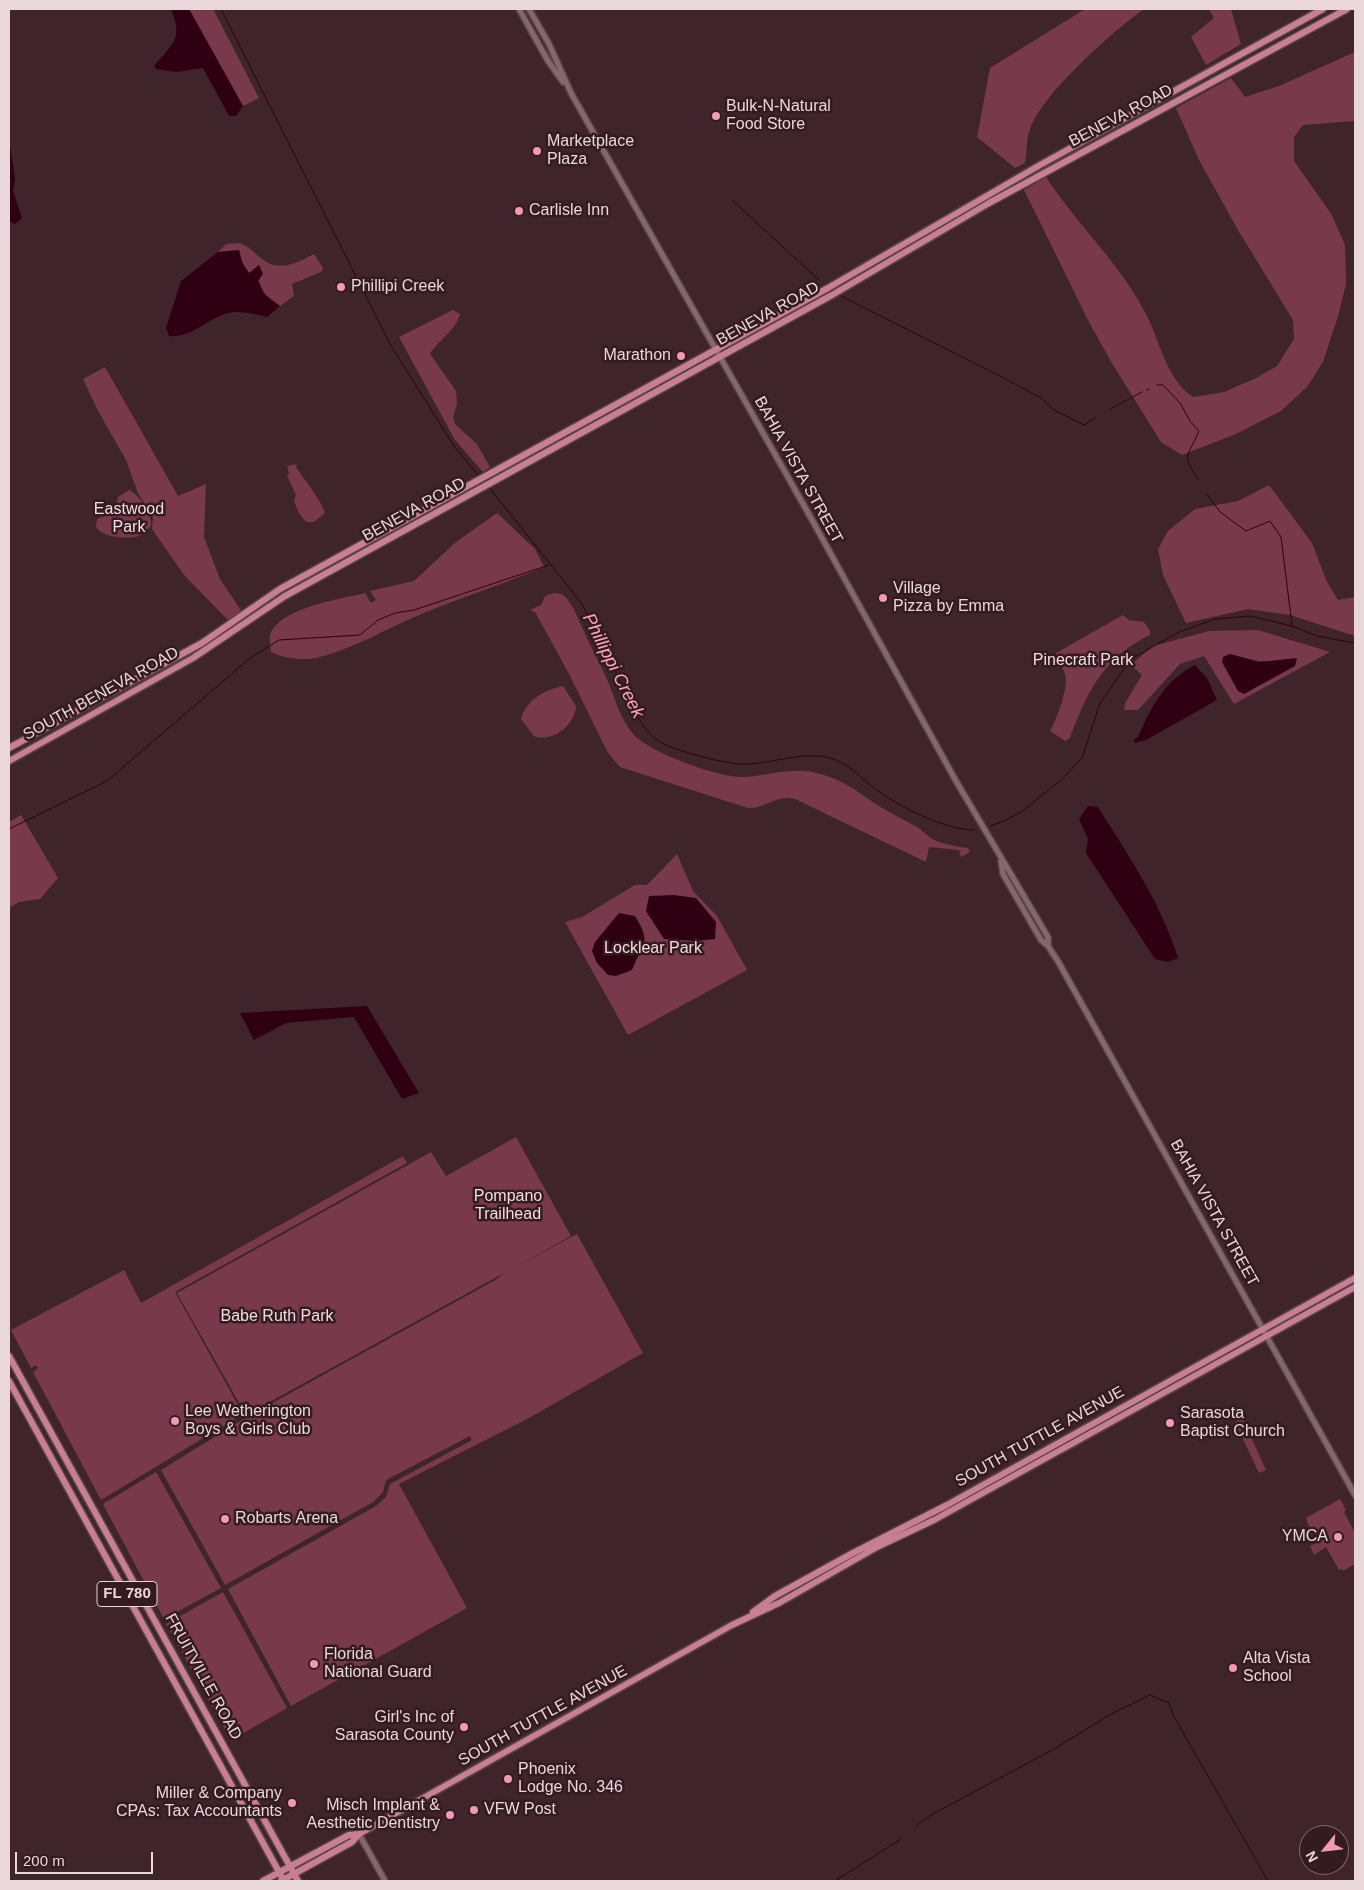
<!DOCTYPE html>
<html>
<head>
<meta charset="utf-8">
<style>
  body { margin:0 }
  #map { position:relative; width:1364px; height:1890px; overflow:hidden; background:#3f242b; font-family:Arial,sans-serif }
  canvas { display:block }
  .frame { position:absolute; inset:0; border:10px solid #e9d7db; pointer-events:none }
  .north { position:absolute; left:1299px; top:1825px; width:50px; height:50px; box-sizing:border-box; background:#341b22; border:1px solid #7c666c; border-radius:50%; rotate:241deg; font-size:14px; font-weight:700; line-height:20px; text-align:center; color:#e9d7db }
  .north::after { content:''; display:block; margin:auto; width:18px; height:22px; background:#f19ab1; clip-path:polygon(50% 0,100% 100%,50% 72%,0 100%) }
  .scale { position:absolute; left:15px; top:1852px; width:138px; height:22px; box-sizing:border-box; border:2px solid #e9d7db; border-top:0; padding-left:6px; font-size:15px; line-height:18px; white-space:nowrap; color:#e9d7db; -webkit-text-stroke:4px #341b22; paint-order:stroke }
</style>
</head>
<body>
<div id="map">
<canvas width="1364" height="1890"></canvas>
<div class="frame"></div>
<div class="north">N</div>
<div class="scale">200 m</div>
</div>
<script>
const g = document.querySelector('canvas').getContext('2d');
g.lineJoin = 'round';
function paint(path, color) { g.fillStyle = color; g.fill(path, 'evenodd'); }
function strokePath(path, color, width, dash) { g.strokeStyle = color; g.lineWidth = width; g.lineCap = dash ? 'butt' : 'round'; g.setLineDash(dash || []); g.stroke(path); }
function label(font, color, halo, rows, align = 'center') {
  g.font = font + ' Arial,sans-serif'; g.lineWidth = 5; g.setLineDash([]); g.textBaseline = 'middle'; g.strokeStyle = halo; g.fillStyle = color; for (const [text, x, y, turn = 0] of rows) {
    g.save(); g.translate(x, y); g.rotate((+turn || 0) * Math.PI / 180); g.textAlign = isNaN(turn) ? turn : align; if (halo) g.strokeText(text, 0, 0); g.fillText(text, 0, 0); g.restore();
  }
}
const green = new Path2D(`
  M 189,9 L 213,9 L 259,98 L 243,106 Z
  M 1085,9 L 1144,9 C 1113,31 1042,94 1030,129 C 1026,139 1027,152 1025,163 L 1015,168 L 977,137 L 990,68 Z
  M 1209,9 L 1231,9 L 1241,44 L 1206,65 L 1191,37 L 1214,18 Z
  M 1355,52 L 1355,121 L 1303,125 L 1294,137 L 1294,161 L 1332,215 L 1345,245 L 1346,284 L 1338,316 L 1323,362 L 1307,387 L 1281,411 L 1236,434 L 1182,455 L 1161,442 L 1113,365 L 1090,324 L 1024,190 L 1046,177 C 1077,225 1121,264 1147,316 C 1160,342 1167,380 1193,397 L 1224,392 L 1254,379 L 1277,366 L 1294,339 L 1293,320 L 1238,230 L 1199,160 L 1176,108 L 1231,78 L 1245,97 L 1279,86 Z
  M 240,243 C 254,249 255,255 265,261 C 282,272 298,262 314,254 L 323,268 L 321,272 L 292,284 L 294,296 L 280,306 C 262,293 257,288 259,265 L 249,274 L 242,262 L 239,250 L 218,252 L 226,244 Z
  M 453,310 L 460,314 C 455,332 439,339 430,354 L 456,391 L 457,404 L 453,417 L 455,424 L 477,444 L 490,467 L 483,472 L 455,440 L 399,337 Z
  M 105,367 L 178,496 L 206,484 L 204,537 L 220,579 L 242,612 L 229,621 L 184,575 L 152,529 L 153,518 L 138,493 L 126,460 L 97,409 L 83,379 Z
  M 297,464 L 296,467 C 306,483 319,496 325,513 L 314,522 L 306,522 L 299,513 L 294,501 L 296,495 L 287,476 L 289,473 L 287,466 Z
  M 1269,485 L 1312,543 L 1327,582 L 1338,600 L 1355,597 L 1355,636 L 1290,615 L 1248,609 L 1186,623 L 1163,575 L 1158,549 L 1168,531 L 1195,509 L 1238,501 Z
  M 129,490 C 138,493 153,516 151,526 C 147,529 143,535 138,536 C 127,540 102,537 96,527 L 97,519 L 110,513 L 116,506 L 118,497 Z
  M 497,513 L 535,549 L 544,567 C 503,584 460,598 419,615 C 386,629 355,648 320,657 C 305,661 285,659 271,652 C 271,647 269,641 270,636 C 277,608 341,599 365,593 L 371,603 L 376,600 L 370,591 L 414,581 L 456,542 Z
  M 554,593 L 562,594 C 574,605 576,615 583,629 C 590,646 599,661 606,677 C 615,697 619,718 634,735 C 651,753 721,779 746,777 C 771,775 792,767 817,773 C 839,778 856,790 874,803 C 888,812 903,819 917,827 C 922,830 927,836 932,839 C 943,844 957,847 968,848 L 970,852 L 961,857 L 959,850 L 929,847 L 926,862 L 795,799 C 777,794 765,809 748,808 L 620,767 L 608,753 L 569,674 L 535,612 L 530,610 L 541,605 L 545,596 Z
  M 1123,615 L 1129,620 L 1144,622 L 1150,631 L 1150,635 C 1104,657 1086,693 1070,738 L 1065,741 L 1050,731 C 1057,719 1069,687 1065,674 C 1063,667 1057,660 1056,653 Z
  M 1258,630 L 1330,652 L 1234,704 L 1204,656 L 1180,664 L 1138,710 L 1124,710 L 1125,703 L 1142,675 L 1131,665 L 1153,646 L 1209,631 ZM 1230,654 C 1251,663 1270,663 1292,658 L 1231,676 L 1222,662 Z
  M 563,686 L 576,706 C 575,725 553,743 534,736 L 521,719 C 526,700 544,690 563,686 Z
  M 21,815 L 58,878 L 40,899 L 19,902 L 9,908 L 9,822 Z
  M 677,854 L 693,891 L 717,916 L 747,970 L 628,1035 L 565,922 L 582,917 L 635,885 L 647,885 Z
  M 516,1137 L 571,1236 L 517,1266 L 577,1234 L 643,1353 L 529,1418 L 399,1484 L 467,1608 L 291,1706 L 228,1589 L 376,1506 L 386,1497 L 390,1484 L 472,1440 L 470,1436 L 386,1480 L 383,1492 L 373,1502 L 225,1585 L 161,1470 L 247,1417 L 497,1279 L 504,1273 L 246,1415 L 177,1293 L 431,1152 L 446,1176 Z
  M 403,1156 L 407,1163 L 175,1292 L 243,1414 L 101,1500 L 33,1372 L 38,1368 L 36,1365 L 31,1368 L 11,1330 L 124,1270 L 141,1303 Z
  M 1242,1417 L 1266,1470 L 1259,1473 L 1235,1422 Z
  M 156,1472 L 221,1588 L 164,1619 L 103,1504 Z
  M 1340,1499 L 1346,1510 L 1344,1512 L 1355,1533 L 1355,1564 L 1343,1571 L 1342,1569 L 1339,1570 L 1326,1547 L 1314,1555 L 1310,1546 L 1323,1540 L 1318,1531 L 1315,1532 L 1312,1528 L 1310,1529 L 1306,1518 Z
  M 223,1592 L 287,1708 L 231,1740 L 166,1624 Z`);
const water = new Path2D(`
  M 171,9 L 189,9 L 243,106 L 236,116 L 229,116 L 203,68 L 176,72 L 156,69 L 154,66 C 174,42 183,40 171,9 Z
  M 9,140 L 15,178 L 13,191 L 22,218 L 15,224 L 9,222 Z
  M 239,250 L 242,262 L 249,273 L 259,265 L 263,274 L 258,281 L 265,295 L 280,306 L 267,317 C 255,314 240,310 228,313 C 209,318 189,339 169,336 L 166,328 L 181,281 L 218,252 Z
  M 1230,654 L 1260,662 L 1297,658 L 1295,666 L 1244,694 L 1238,691 L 1222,662 L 1223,657 Z
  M 1195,665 L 1207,678 L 1217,700 L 1146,740 L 1135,743 L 1134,740 L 1138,737 C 1151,707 1165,680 1195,665 Z
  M 1088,806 L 1098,807 C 1128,855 1161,903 1178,958 L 1168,962 L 1155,959 L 1086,853 L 1088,839 L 1079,819 Z
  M 674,895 L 696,898 L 716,922 L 715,939 L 697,941 L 664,939 L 646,911 L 649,896 Z
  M 619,913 L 635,916 C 652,943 643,943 632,970 L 616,976 L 608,975 L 597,963 L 592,951 L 595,942 Z
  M 367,1006 L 419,1093 L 402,1099 L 354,1017 L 286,1023 L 254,1040 L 240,1013 Z`);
const stream = new Path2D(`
  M 221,9 L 390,344 L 454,446 L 480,477
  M 732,200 L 819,280
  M 841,296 L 1000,376 L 1041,398 L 1054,410 L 1084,425 L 1096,417
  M 1157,385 L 1163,385 L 1180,403 L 1190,421 L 1199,431 C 1187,459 1181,454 1199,480
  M 1146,390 L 1149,389
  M 1110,409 L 1142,392
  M 488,486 L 582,604 L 636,714 C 642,724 647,733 657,740 C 670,750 731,766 748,764 C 774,763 804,751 830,758 C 848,763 860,777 874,788 C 898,806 944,830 974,830
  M 1207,494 L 1220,512 L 1246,531 L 1270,521 L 1281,537 L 1292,625
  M 990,826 L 1004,821 L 1021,812 L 1060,781 L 1082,758 L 1100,703 L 1131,659 L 1179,632 L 1215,619 L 1250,616 L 1292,626 L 1317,636 L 1355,643
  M 9,829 L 107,781 L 249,659 L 279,640 L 360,635 L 378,620 L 395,613 L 414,610 L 549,565
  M 916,1826 L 931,1815 L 1054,1749 L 1111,1714 L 1150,1695 L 1169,1703 L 1173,1715 L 1268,1881
  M 835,1881 L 901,1839`);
const minor = new Path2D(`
  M 519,9 L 548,61 L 563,82
  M 529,9 L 549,44 L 571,93 L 811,518 L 956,781 L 1048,937 L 1048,946
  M 1001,861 L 1003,874 L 1041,940 L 1048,946 L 1059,963 L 1355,1495
  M 359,1834 L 385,1881`);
const major = new Path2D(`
  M 9,748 L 202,643 L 280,589 L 828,288 L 1040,165 L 1323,9
  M 9,761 L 193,658 L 285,596 L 832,295 L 989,203 L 1347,9
  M 9,1356 L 298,1881
  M 9,1381 L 284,1881
  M 753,1612 L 775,1596 L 853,1553 L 947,1505 L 1355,1278
  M 263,1881 L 349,1835 L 359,1834 L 732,1625 L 779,1603 L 877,1547 L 934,1520 L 1355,1287
  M 281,1881 L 352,1842 L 359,1834`);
const markers = [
  [716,116,5,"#f19ab1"],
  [537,151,5,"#f19ab1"],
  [519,211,5,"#f19ab1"],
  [341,287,5,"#f19ab1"],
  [681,356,5,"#f19ab1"],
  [883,598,5,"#f19ab1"],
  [175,1421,5,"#f19ab1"],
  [1170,1423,5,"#f19ab1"],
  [225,1519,5,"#f19ab1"],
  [1338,1537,5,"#f19ab1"],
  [314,1664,5,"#f19ab1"],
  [1233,1668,5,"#f19ab1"],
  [464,1727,5,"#f19ab1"],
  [508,1779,5,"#f19ab1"],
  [292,1803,5,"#f19ab1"],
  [474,1810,5,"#f19ab1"],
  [450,1815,5,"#f19ab1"]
];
const shields = [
  [127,1594,60]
];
const shieldNames = [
  ["FL 780",127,1594]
];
const poiNames = [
  ["Bulk-N-Natural",726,107],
  ["Food Store",726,125],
  ["Marketplace",547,142],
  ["Plaza",547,160],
  ["Carlisle Inn",529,211],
  ["Phillipi Creek",351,287],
  ["Marathon",671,356,"right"],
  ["Village",893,589],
  ["Pizza by Emma",893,607],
  ["Lee Wetherington",185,1412],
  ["Boys & Girls Club",185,1430],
  ["Sarasota",1180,1414],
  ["Baptist Church",1180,1432],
  ["Robarts Arena",235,1519],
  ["YMCA",1328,1537,"right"],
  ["Florida",324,1655],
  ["National Guard",324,1673],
  ["Alta Vista",1243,1659],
  ["School",1243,1677],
  ["Girl's Inc of",454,1718,"right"],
  ["Sarasota County",454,1736,"right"],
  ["Phoenix",518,1770],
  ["Lodge No. 346",518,1788],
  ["Miller & Company",282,1794,"right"],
  ["CPAs: Tax Accountants",282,1812,"right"],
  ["Misch Implant &",440,1806,"right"],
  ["Aesthetic Dentistry",440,1824,"right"],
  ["VFW Post",484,1810]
];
const streetNames = [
  ["BENEVA ROAD",1121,116,-28],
  ["BENEVA ROAD",768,314,-29],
  ["BAHIA VISTA STREET",798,470,61],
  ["BENEVA ROAD",414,510,-29],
  ["SOUTH BENEVA ROAD",101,694,-29],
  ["BAHIA VISTA STREET",1214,1213,61],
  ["SOUTH TUTTLE AVENUE",1040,1437,-29],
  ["FRUITVILLE ROAD",203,1677,61],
  ["SOUTH TUTTLE AVENUE",543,1716,-29]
];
const parkNames = [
  ["Eastwood",129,510],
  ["Park",129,528],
  ["Pinecraft Park",1083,661],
  ["Locklear Park",653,949],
  ["Pompano",508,1197],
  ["Trailhead",508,1215],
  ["Babe Ruth Park",277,1317]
];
const waterNames = [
  ["Phillippi Creek",613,666,63]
];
paint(green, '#79394c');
paint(water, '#2f0011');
strokePath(stream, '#2f0011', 1);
strokePath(minor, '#584248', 8);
strokePath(major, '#584248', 9);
strokePath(minor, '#86666e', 5);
strokePath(major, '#c87f93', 6);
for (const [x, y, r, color] of markers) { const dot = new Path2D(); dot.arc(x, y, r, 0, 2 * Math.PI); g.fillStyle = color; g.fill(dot); strokePath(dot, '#341b22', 2); }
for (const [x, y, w] of shields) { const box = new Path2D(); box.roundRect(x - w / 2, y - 12.5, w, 25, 4); g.fillStyle = '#341b22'; g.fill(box); strokePath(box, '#e9d7db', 1); }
label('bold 15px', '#e9d7db', null, shieldNames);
label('16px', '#e9d7db', '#341b22', poiNames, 'left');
label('16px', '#e9d7db', '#341b22', streetNames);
label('16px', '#f3dbe0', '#341b22', parkNames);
label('italic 18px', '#fca4bb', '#341b22', waterNames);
</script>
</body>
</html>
